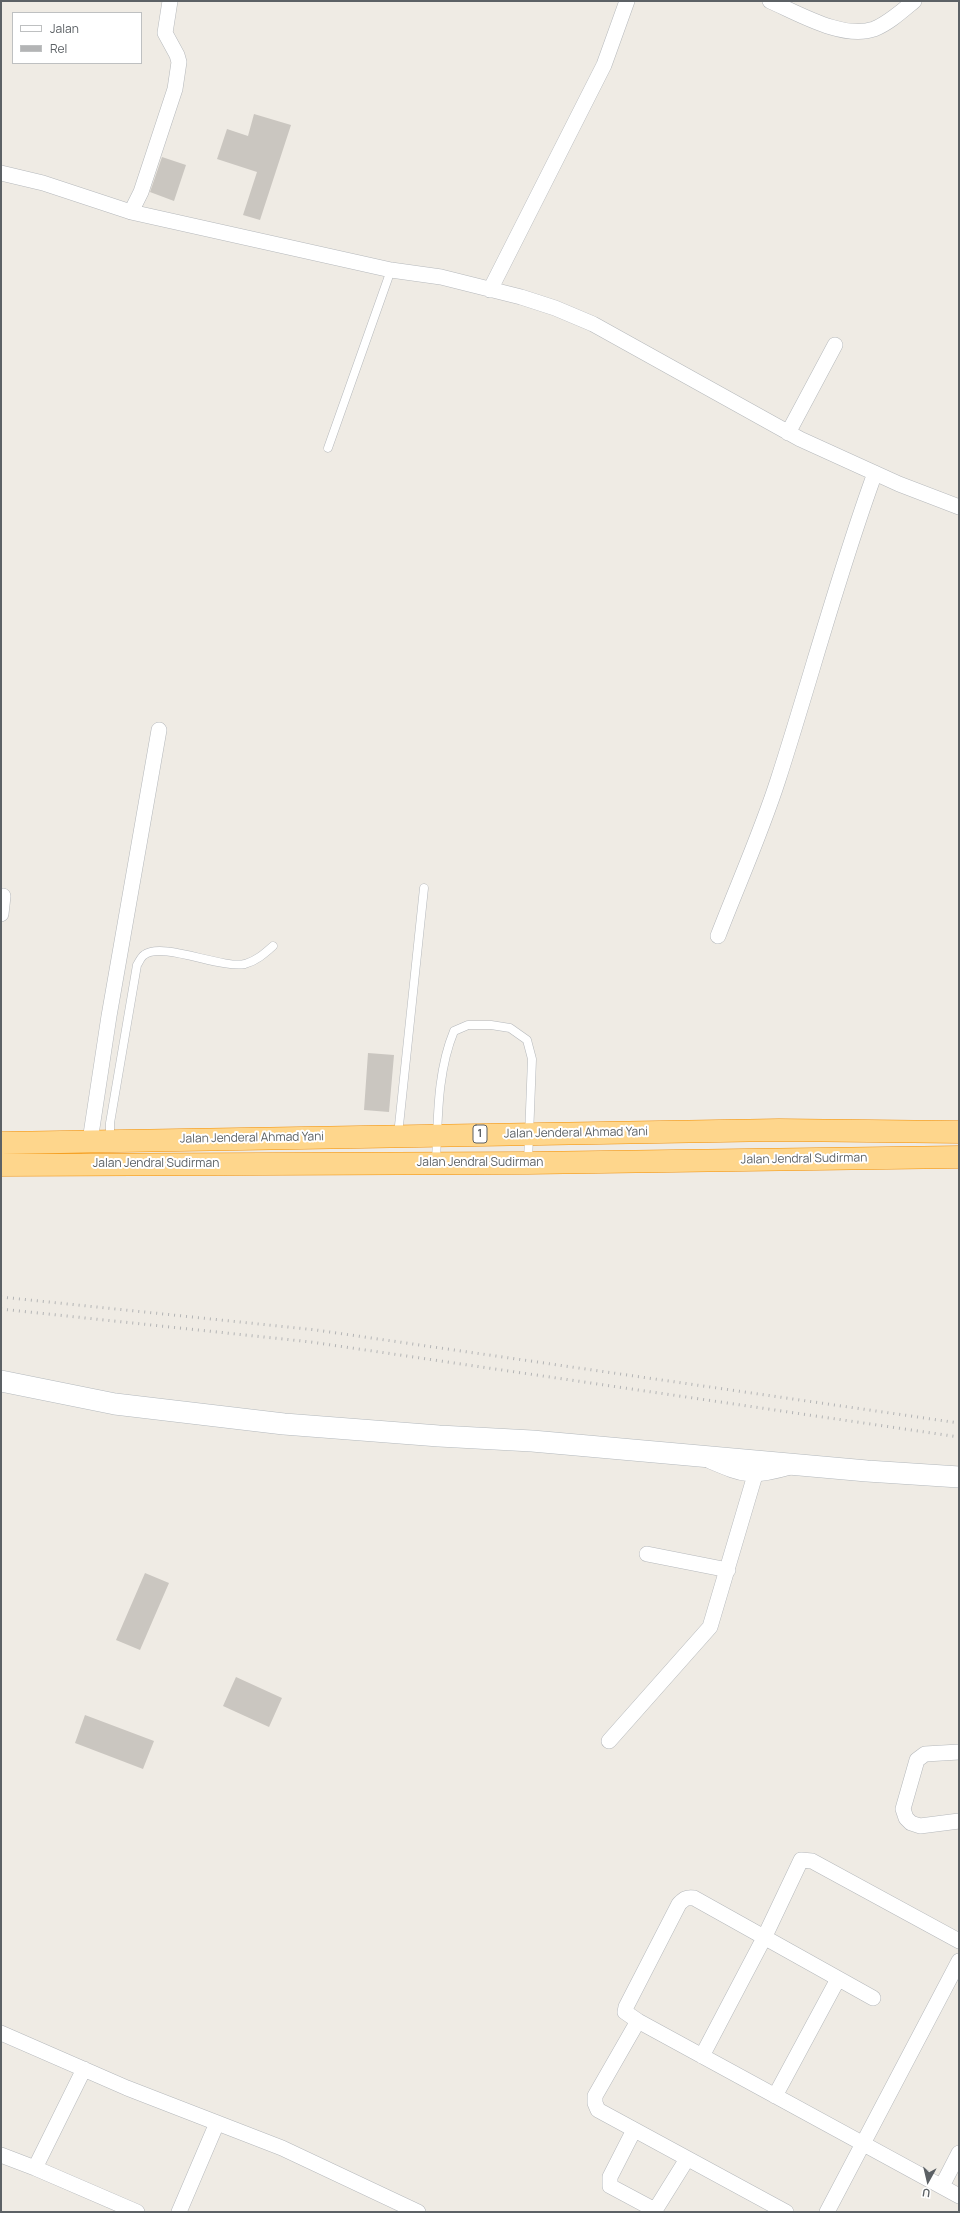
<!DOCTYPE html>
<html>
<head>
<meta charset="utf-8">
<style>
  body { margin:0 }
  #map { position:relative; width:960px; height:2213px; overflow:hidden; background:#efebe4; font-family:Manrope,sans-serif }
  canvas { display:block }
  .frame { position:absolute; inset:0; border:2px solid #5c6165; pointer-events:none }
  .legend { position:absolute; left:12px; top:12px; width:130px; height:52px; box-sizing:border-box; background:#fff; border:1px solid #bec0c1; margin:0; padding:5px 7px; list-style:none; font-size:12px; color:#5c6165 }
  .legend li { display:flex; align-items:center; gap:8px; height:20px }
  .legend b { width:20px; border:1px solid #bec0c1 }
  .north { position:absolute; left:908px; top:2161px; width:40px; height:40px; -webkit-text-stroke:3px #fff; paint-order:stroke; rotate:188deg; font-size:11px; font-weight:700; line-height:16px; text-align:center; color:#5c6165 }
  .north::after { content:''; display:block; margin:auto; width:14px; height:18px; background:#5c6165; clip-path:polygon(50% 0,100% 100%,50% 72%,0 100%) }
</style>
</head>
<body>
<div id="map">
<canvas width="960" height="2213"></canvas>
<div class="frame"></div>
<ul class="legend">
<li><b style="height:5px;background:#fff"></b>Jalan</li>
<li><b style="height:5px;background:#b3b4b5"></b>Rel</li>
</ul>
<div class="north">U</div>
</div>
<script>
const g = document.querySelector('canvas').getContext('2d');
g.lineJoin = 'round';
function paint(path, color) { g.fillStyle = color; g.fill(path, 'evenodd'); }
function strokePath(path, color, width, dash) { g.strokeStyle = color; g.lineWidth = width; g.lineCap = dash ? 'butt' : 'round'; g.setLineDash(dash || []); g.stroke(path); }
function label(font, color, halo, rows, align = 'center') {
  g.font = font + ' Manrope,sans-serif'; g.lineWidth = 4; g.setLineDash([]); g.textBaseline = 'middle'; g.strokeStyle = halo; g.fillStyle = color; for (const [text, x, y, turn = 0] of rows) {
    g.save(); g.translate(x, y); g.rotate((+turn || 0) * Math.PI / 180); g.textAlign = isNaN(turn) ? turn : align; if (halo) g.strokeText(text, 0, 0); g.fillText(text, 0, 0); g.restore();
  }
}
const building = new Path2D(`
  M 254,114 L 291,125 L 260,220 L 243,215 L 257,172 L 217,159 L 227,129 L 248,136 Z
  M 162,157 L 186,165 L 174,201 L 150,192 Z
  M 368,1053 L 394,1055 L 389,1112 L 364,1110 Z
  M 145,1573 L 169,1583 L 140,1650 L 116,1640 Z
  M 236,1677 L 282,1698 L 269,1727 L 223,1706 Z
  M 85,1715 L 154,1741 L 143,1769 L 75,1743 Z`);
const lane = new Path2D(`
  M 328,448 L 391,270
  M 398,1135 L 424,888
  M 110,1140 L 110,1123 L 137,965 C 139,962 141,957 144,955 C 162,941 221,969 245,964 C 256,961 264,954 273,946
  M 436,1162 C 438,1118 437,1072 454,1031 L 468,1025 L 491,1025 L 510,1028 L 527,1040 L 532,1059 L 528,1162`);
const street = new Path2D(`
  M 770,1 C 798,13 843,40 874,29 C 889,23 902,11 914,1
  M 1,173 L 43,183 L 131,212 L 391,270 L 441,277 L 521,297 L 555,308 L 593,324 L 800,439 L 899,484 L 959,507
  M 131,212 L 141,192 L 175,89 L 179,62 L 177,55 L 165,33 L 170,1
  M 490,290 L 604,65 L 627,1
  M 788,433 L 835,345
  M 1,914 L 3,896
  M 718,936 C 738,884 761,833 778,780 C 811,678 838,574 875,473
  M 90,1141 L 109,1016 L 159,730
  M 710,1461 C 745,1476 752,1478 790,1467
  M 647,1554 L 728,1570
  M 609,1741 L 710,1627 L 755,1475
  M 959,1752 L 925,1754 L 917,1760 L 903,1809 L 906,1818 L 911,1823 L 920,1826 L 959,1821
  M 873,1998 L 694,1898 C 686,1897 684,1899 679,1904 L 626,2007 L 625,2012 L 638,2021 L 959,2196
  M 638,2021 L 595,2096 L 595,2103 L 598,2110 L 786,2212
  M 1,2033 L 127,2088 L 282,2148 L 418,2212
  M 702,2056 L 764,1938 L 801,1860 L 812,1861 L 959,1941
  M 775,2096 L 838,1979
  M 634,2130 L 610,2177 L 610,2186 L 655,2210
  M 1,2155 L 35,2168 L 84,2069
  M 35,2168 L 137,2212
  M 942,2186 L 959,2153
  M 179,2212 L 217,2123
  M 654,2212 L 687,2159
  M 827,2212 L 959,1961`);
const secondary = new Path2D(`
  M 1,1381 L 115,1404 L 284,1424 L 439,1436 L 532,1441 L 867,1471 L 959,1477`);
const highway = new Path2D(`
  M 1,1143 L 779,1130 L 959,1132
  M 1,1165 L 528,1163 L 959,1157`);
const rail = new Path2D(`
  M 1,1297 L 316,1330 L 959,1423
  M 1,1309 L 311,1342 L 959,1437`);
const shields = [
  [480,1134,14]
];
const shieldNames = [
  ["1",480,1134]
];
const streetNames = [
  ["Jalan Jenderal Ahmad Yani",576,1133,-1],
  ["Jalan Jenderal Ahmad Yani",252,1138,-1],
  ["Jalan Jendral Sudirman",804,1159,-1],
  ["Jalan Jendral Sudirman",480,1163],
  ["Jalan Jendral Sudirman",156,1164]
];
paint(building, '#cac6c0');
strokePath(lane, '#b5b8bb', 9);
strokePath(street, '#b5b8bb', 16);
strokePath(secondary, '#b3b8bc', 22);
strokePath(highway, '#f38f00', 23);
strokePath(lane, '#fff', 8);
strokePath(street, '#fff', 15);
strokePath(secondary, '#fff', 21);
strokePath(highway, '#fed68c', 22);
strokePath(rail, '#b3b4b5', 3, [1, 5]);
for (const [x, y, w] of shields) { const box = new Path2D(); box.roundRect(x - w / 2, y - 9, w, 18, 3); g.fillStyle = '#fff'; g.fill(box); strokePath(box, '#5c6165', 1); }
label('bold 11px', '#5c6165', null, shieldNames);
label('12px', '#5c6165', '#fff', streetNames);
</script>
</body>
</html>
